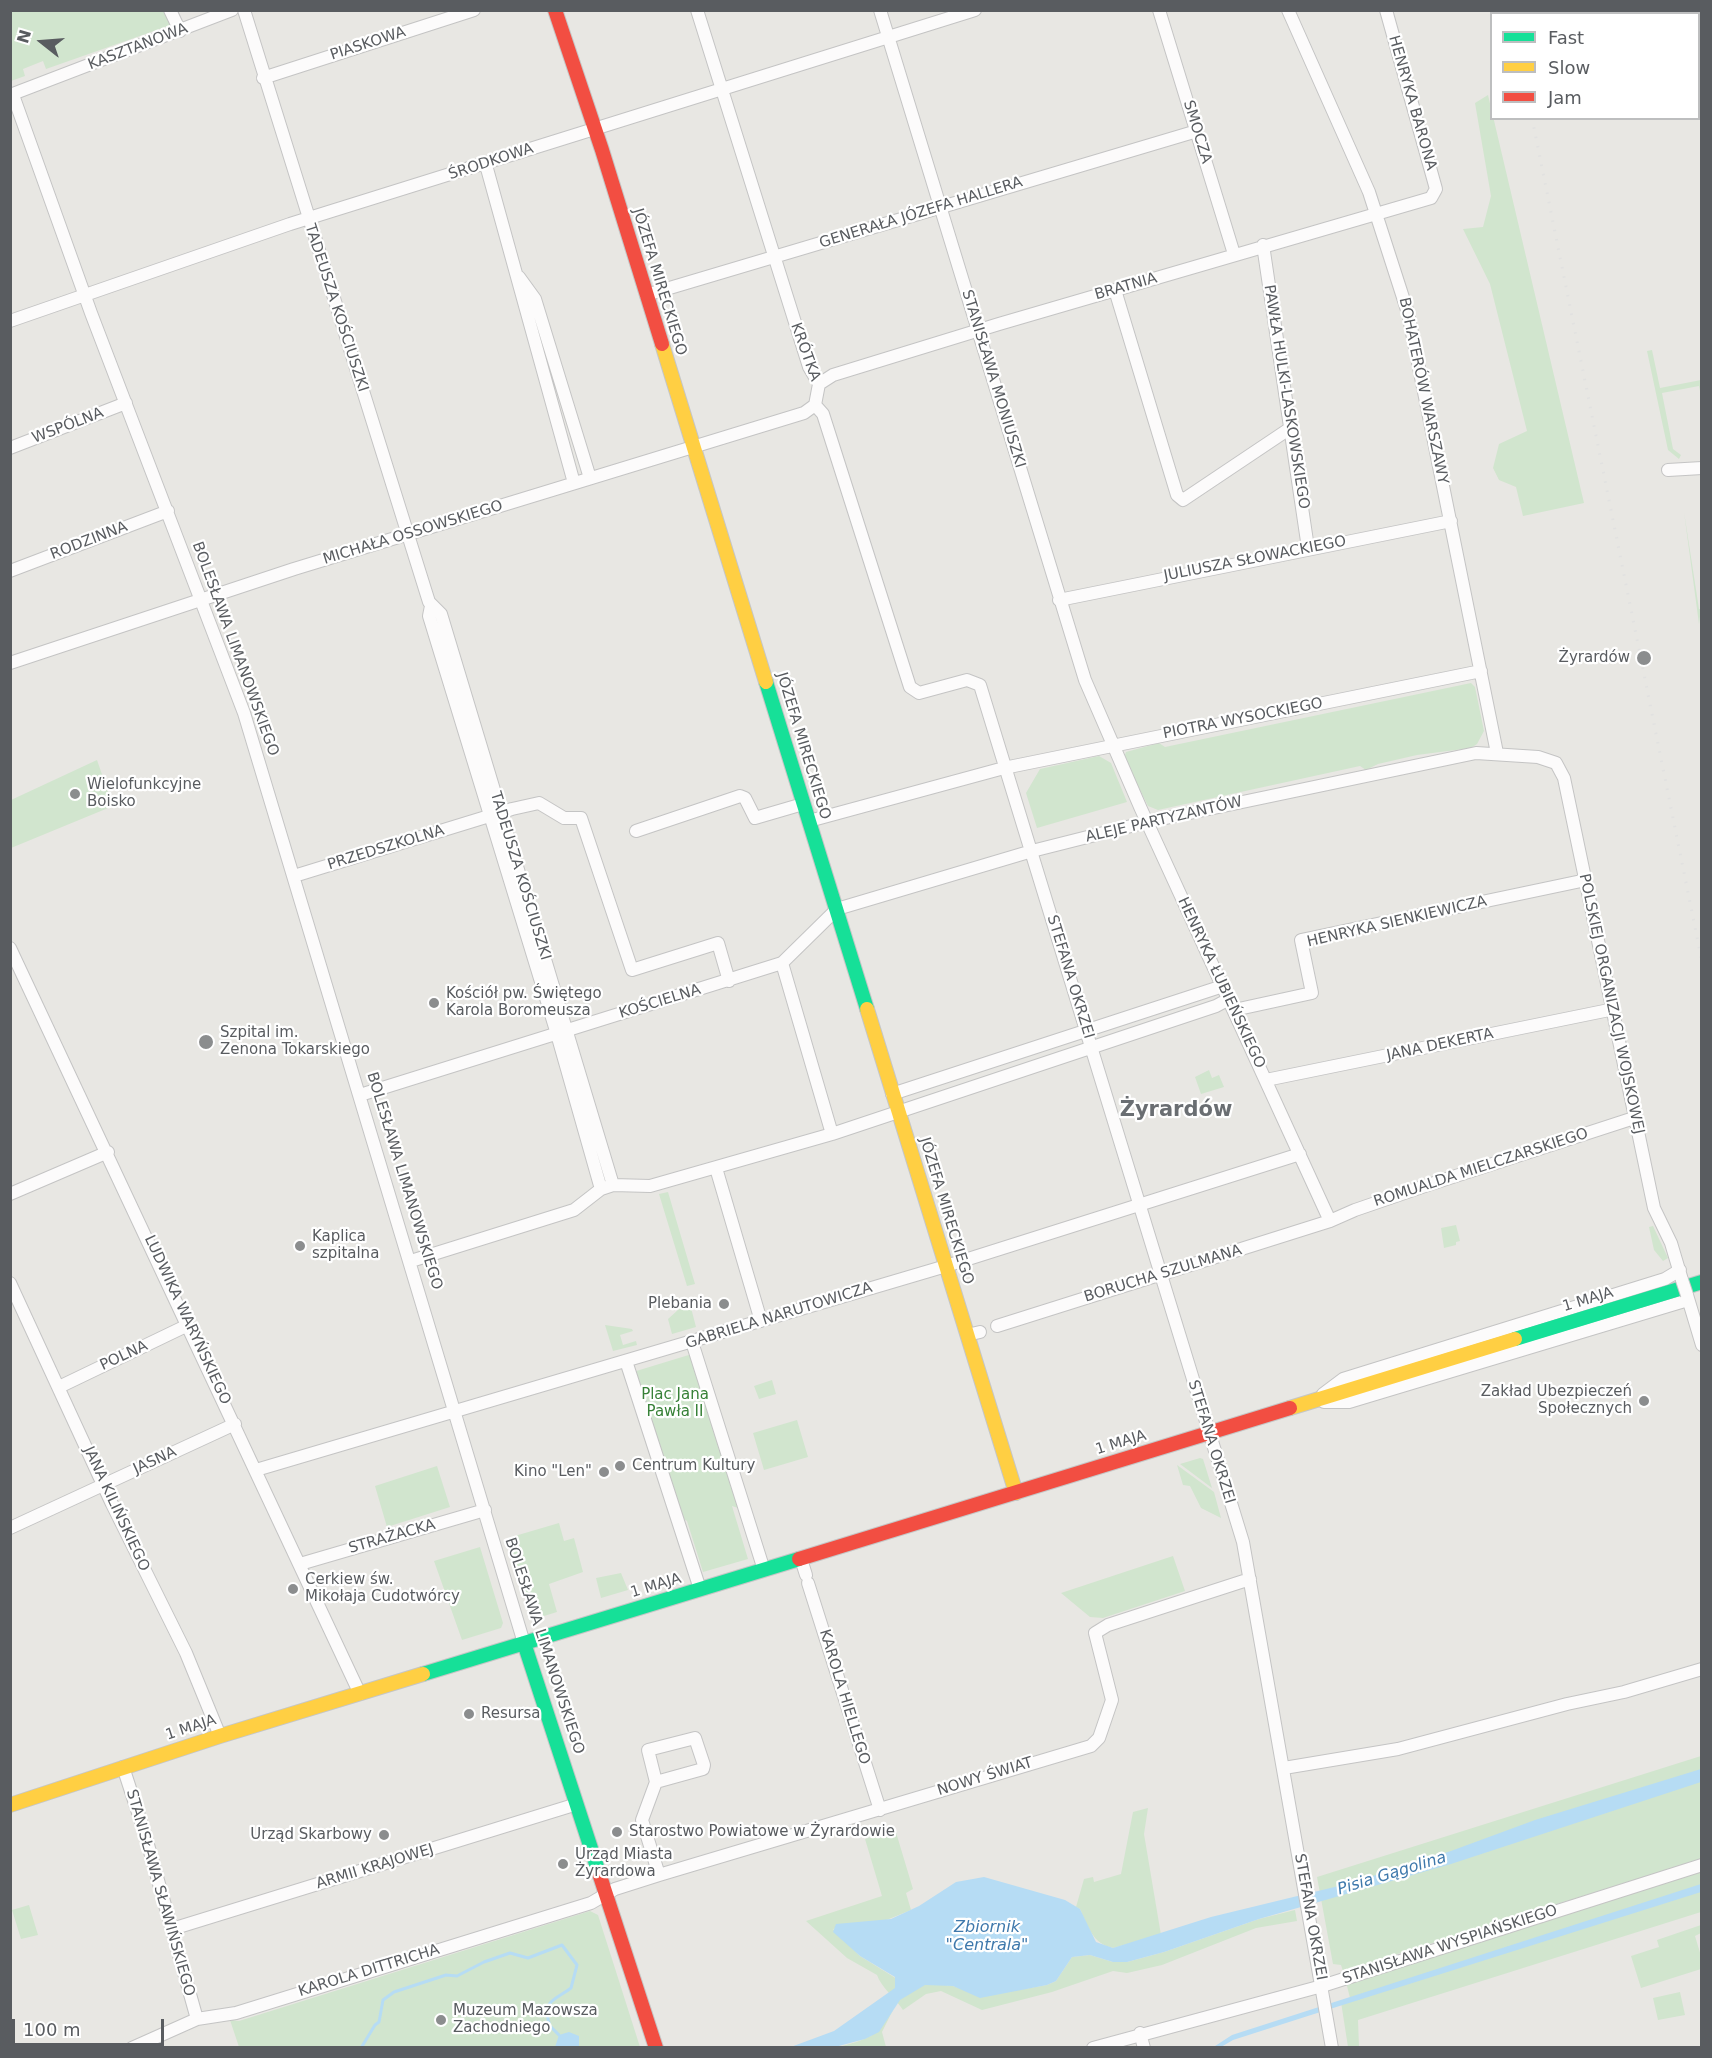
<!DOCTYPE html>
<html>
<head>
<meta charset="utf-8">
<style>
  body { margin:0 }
  #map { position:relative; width:1712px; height:2058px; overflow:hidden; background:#e8e7e3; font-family:"DejaVu Sans",sans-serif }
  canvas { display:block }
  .frame { position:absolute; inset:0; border:12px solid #595c60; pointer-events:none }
  .legend { position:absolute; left:1490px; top:12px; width:210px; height:108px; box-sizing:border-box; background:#fff; border:2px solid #bdbebf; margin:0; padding:8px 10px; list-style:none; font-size:18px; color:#595c60 }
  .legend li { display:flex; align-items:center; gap:12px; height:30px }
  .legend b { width:30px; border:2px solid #bdbebf }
  .north { position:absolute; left:12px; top:12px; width:60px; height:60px; -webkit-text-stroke:4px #fff; paint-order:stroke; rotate:287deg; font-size:16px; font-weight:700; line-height:24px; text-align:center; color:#595c60 }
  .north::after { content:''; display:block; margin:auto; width:21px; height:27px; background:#595c60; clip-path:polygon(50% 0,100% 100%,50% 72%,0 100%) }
  .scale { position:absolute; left:12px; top:2019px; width:152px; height:27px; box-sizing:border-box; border:3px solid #595c60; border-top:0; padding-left:8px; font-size:18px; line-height:21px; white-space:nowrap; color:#595c60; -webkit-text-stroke:4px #fff; paint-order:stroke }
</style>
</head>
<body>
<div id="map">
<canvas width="1712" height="2058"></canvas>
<div class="frame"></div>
<ul class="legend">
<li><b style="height:8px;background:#16e098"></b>Fast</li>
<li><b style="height:8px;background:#ffcf43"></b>Slow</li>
<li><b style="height:8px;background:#f24e42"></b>Jam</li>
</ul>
<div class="north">N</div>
<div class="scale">100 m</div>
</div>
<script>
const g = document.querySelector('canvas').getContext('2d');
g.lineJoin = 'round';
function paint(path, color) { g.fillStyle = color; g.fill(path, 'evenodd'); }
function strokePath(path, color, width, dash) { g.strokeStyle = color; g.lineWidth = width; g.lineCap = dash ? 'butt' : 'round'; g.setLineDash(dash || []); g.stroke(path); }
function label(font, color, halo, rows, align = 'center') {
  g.font = font + ' "DejaVu Sans",sans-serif'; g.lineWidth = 4.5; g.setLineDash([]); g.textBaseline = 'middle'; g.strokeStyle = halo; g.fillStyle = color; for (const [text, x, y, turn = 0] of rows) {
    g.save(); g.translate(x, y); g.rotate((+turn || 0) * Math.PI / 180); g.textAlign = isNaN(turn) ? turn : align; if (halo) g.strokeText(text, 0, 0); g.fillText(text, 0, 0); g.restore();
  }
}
const green = new Path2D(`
  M 10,11 L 164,11 L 171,25 L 46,69 L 43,61 L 23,69 L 25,76 L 11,81 Z
  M 1488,95 L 1584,503 L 1523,516 L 1516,487 L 1499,480 L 1493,468 L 1499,444 L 1527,431 L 1490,284 L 1463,229 L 1483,227 L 1491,196 L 1475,103 Z
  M 1652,350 L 1660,388 L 1701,380 L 1701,396 L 1699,386 L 1662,393 L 1673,449 L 1681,455 L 1679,459 L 1668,450 L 1647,351 Z
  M 1684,512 L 1699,609 L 1701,609 L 1699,624 Z
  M 1471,683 L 1475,687 L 1484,731 L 1477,744 L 1471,748 L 1417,755 L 1378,764 L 1366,770 L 1360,766 L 1158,810 L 1148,806 L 1124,758 L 1126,752 L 1159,743 L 1165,747 Z
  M 1099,756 L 1111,763 L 1127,802 L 1037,828 L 1026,793 L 1040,769 Z
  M 97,760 L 113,806 L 11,848 L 11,800 Z
  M 1209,1070 L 1212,1078 L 1219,1075 L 1224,1087 L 1201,1094 L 1195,1077 Z
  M 668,1192 L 695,1284 L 687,1286 L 659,1194 Z
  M 1456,1225 L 1460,1241 L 1456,1242 L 1456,1245 L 1444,1248 L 1441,1228 Z
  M 1653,1226 L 1668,1258 L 1663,1261 L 1654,1250 L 1649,1227 Z
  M 689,1300 L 696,1327 L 672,1334 L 668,1319 Z
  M 605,1325 L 632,1329 L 633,1331 L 620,1335 L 623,1345 L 636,1341 L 637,1345 L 613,1351 Z
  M 692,1354 L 741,1509 L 732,1506 L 748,1559 L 703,1572 L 687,1521 L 680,1517 L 633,1372 Z
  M 772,1380 L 776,1394 L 759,1399 L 754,1386 Z
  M 797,1420 L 808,1457 L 764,1470 L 753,1433 Z
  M 1200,1458 L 1203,1459 L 1212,1488 L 1180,1464 Z
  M 1177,1465 L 1214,1492 L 1221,1518 L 1201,1508 L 1190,1486 L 1183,1485 Z
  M 437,1466 L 450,1507 L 387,1527 L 375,1486 Z
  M 559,1523 L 564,1541 L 574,1538 L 583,1572 L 549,1584 L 557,1612 L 544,1616 L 533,1615 L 508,1538 Z
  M 480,1547 L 503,1623 L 501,1628 L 462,1640 L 434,1561 Z
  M 1173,1556 L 1185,1591 L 1103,1618 L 1090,1617 L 1061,1593 Z
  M 621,1573 L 628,1590 L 601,1598 L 596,1578 Z
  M 1701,1756 L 1701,1859 L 1343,1971 L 1341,1965 L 1333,1964 L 1317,1877 Z
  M 1148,1808 L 1144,1834 L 1161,1935 L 1113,1948 C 1093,1944 1088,1927 1080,1909 L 1076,1907 L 1084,1879 L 1093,1877 L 1094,1882 L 1121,1874 L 1133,1812 Z
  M 895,1829 L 913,1889 L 906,1893 L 911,1910 L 884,1921 L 833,1929 L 860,1956 L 897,1979 L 953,1986 L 973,1993 L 988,1995 L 1047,1985 L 1056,1981 L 1072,1957 L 1090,1955 L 1113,1962 L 1127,1962 L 1164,1952 L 1259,1919 L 1295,1910 L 1297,1921 L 1256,1928 L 1162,1965 L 1127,1973 L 1113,1971 L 1052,1992 L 982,2010 L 941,1991 L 926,1994 L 903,2010 C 895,1998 881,1987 877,1975 L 847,1958 L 806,1921 L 882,1896 L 865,1839 Z
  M 1701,1872 L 1701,1912 L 1358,2020 L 1359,2047 L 1348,2047 L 1341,2002 L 1350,1998 L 1346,1982 Z
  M 29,1905 L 38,1935 L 21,1939 L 12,1910 Z
  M 590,1911 L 598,1915 L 640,2047 L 239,2047 L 230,2020 L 239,2021 Z
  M 1701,1925 L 1701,1933 L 1695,1936 L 1701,1956 L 1701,1969 L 1641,1988 L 1631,1956 L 1659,1947 L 1657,1940 Z
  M 1680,1992 L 1685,2015 L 1658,2020 L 1653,1998 Z
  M 894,2008 L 882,2032 L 886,2047 L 835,2048 C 870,2038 875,2039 894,2008 Z`);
const water = new Path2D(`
  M 1701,1769 L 1701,1782 L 1451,1864 L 1259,1919 L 1164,1952 L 1127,1962 L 1113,1962 L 1090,1955 L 1072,1957 L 1056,1981 L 1047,1985 L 980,1998 L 953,1986 L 925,1985 L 900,2000 L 879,2032 L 865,2039 L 835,2047 L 788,2048 L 834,2031 L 895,1988 L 895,1977 L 860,1956 L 833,1932 L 836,1924 L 891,1919 L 919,1906 L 956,1882 L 984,1877 L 1065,1900 L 1080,1909 L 1096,1942 L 1113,1948 L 1211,1917 L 1351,1883 L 1451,1851 L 1535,1820 Z
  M 1701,1884 L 1701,1892 L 1311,2015 L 1233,2040 L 1221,2047 L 1212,2048 L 1232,2035 Z
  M 569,2032 L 579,2036 L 579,2047 L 555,2047 L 559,2035 Z`);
const stream = new Path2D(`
  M 361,2048 L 375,2025 L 379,2022 L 383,2000 L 394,1992 L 446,1975 L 457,1976 L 484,1962 L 510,1953 L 528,1958 L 562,1945 L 577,1965 L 571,1988 C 554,2001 541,2000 550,2026 L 559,2035`);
const street = new Path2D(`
  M 170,10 L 180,31
  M 244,10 L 429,602 L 441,614 L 613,1185
  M 697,10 L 809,367 L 819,384 L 815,405 L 823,414 L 910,687 L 919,693 L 967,680 L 980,685 L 1243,1542 L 1332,2048
  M 880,10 L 1085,680 L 1141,809 L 1330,1221
  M 1159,10 L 1234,254
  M 1288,10 L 1369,192 L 1408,313 L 1497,753
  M 263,78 L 474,10
  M 10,95 L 232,10
  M 13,95 L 91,313 L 244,713 L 524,1643
  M 486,165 L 574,483
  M 1263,245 L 1308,548
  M 519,277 L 535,299 L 590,478
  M 1115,290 L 1177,495 L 1183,500 L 1292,427
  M 646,295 L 1197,131
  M 10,321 L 290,224 L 975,10
  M 819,384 L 833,375 L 999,324 L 1431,198 L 1436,189 L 1386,10
  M 10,448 L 126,403
  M 1668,470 L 1702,468
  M 10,571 L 168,511
  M 1059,600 L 1451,521
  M 431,606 L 429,616 L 557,1034 L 601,1189
  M 10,663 L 294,569 L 804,413 L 815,405
  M 809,821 L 1004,768 L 1481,671
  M 636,831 L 740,796 L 745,798 L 755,818 L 803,804
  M 294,876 L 512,809 L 539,803 L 564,818 L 581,818 L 632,970 L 718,943 L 729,981
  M 10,948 L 360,1694
  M 782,963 L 832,1134
  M 1234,1010 L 1312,993 L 1301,940 L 1586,880
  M 1266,1080 L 1614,1009
  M 892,1094 L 1223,986
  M 360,1095 L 782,963 L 837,909 L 1032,851 L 1147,822 L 1476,753 L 1538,757 L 1556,763 L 1564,778 L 1654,1208 L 1671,1243 L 1682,1280
  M 716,1168 L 761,1321
  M 10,1194 L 108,1152
  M 411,1261 L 574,1210 L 601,1189 L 613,1185 L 650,1186 L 832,1134 L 1216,1006 L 1229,999
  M 10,1283 L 112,1504 L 186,1653 L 220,1736
  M 1687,1295 L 1702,1345
  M 997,1326 L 1330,1221 L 1355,1210 L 1425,1186 L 1634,1118
  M 967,1335 L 980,1332
  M 692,1342 L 764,1570
  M 626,1361 L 700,1589
  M 59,1387 L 188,1325
  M 1323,1394 L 1343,1379 L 1665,1279 L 1680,1270
  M 1324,1402 L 1349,1402 L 1688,1300
  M 256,1470 L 946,1266 L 1300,1154
  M 10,1528 L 235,1424
  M 801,1559 L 806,1575
  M 300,1564 L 485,1510
  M 808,1583 L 880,1810
  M 123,1767 L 145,1834 L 197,2019
  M 1284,1768 L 1398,1749 L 1567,1704 L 1624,1692 L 1702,1669
  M 656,1782 L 703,1769 L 704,1765 L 695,1738 L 648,1750 L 656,1782 L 642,1820 L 659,1875
  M 172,1929 L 577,1804
  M 1140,2033 L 1144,2048
  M 132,2048 L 197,2019 L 236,2013 L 591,1903 L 615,1889 L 659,1875 L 1091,1746 L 1099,1738 L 1112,1700 L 1095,1633 L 1108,1625 L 1250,1579
  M 1093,2048 L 1322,1986 L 1702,1865`);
const fast = new Path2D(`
  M 766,682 L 867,1009
  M 1515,1339 L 1702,1282
  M 524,1643 L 599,1873
  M 423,1674 L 799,1559`);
const slow = new Path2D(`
  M 662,344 L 766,682
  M 867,1009 L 1016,1493
  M 1290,1408 L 1515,1339
  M 10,1805 L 220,1736 L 423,1674`);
const jam = new Path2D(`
  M 555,10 L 602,150 L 662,344
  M 799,1559 L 1290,1408
  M 599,1873 L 656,2048`);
const rail = new Path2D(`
  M 1510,10 L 1510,14
  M 1532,118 L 1702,962`);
const streetBridge = new Path2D(`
  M 1682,1280 L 1687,1295`);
const markers = [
  [1644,658,8,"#8b8d8e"],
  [75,794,6,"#8b8d8e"],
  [434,1003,6,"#8b8d8e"],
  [206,1042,8,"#8b8d8e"],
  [300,1246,6,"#8b8d8e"],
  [724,1304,6,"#8b8d8e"],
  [1644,1401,6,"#8b8d8e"],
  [620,1466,6,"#8b8d8e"],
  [604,1472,6,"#8b8d8e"],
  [293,1589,6,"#8b8d8e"],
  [469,1714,6,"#8b8d8e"],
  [617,1832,6,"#8b8d8e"],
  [384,1835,6,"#8b8d8e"],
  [563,1864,6,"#8b8d8e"],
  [441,2020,6,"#8b8d8e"]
];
const streetNames = [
  ["PIASKOWA",368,44,-18],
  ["KASZTANOWA",138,47,-21],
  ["HENRYKA BARONA",1412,103,74],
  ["SMOCZA",1197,132,73],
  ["ŚRODKOWA",491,162,-18],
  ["GENERAŁA JÓZEFA HALLERA",921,213,-17],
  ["JÓZEFA MIRECKIEGO",659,282,73],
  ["BRATNIA",1126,287,-16],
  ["TADEUSZA KOŚCIUSZKI",336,308,72],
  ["KRÓTKA",805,352,70],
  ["STANISŁAWA MONIUSZKI",993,379,73],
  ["BOHATERÓW WARSZAWY",1423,391,78],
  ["PAWŁA HULKI-LASKOWSKIEGO",1286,397,81],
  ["WSPÓLNA",68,426,-21],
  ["MICHAŁA OSSOWSKIEGO",413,533,-17],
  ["RODZINNA",89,541,-21],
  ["JULIUSZA SŁOWACKIEGO",1255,559,-11],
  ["BOLESŁAWA LIMANOWSKIEGO",235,649,70],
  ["PIOTRA WYSOCKIEGO",1243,719,-11],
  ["JÓZEFA MIRECKIEGO",803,746,73],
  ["ALEJE PARTYZANTÓW",1164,820,-13],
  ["PRZEDSZKOLNA",386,848,-17],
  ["TADEUSZA KOŚCIUSZKI",520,876,73],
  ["HENRYKA SIENKIEWICZA",1397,922,-13],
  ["STEFANA OKRZEI",1070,977,73],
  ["HENRYKA ŁUBIEŃSKIEGO",1221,983,65],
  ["KOŚCIELNA",660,1002,-17],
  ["POLSKIEJ ORGANIZACJI WOJSKOWEJ",1611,1004,78],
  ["JANA DEKERTA",1440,1045,-12],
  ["ROMUALDA MIELCZARSKIEGO",1481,1168,-18],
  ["BOLESŁAWA LIMANOWSKIEGO",404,1181,73],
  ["JÓZEFA MIRECKIEGO",946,1211,73],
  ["BORUCHA SZULMANA",1163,1274,-17],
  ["1 MAJA",1588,1300,-17],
  ["GABRIELA NARUTOWICZA",779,1316,-17],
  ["LUDWIKA WARYŃSKIEGO",187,1320,65],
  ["POLNA",124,1356,-25],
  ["STEFANA OKRZEI",1211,1442,73],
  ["1 MAJA",1121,1443,-17],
  ["JASNA",155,1461,-25],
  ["JANA KILIŃSKIEGO",116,1509,65],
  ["STRAŻACKA",392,1537,-16],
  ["1 MAJA",656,1586,-17],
  ["BOLESŁAWA LIMANOWSKIEGO",544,1646,72],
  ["KAROLA HIELLEGO",844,1697,73],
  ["1 MAJA",191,1728,-18],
  ["NOWY ŚWIAT",985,1777,-17],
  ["ARMII KRAJOWEJ",375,1867,-17],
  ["STANISŁAWA SŁAWIŃSKIEGO",160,1893,74],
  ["STEFANA OKRZEI",1310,1917,80],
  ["STANISŁAWA WYSPIAŃSKIEGO",1450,1945,-18],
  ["KAROLA DITTRICHA",369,1971,-17]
];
const poiNames = [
  ["Żyrardów",1630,658,"right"],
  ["Wielofunkcyjne",87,785],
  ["Boisko",87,802],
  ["Kościół pw. Świętego",446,994],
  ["Karola Boromeusza",446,1011],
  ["Szpital im.",220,1033],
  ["Zenona Tokarskiego",220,1050],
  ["Kaplica",312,1237],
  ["szpitalna",312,1254],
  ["Plebania",712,1304,"right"],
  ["Zakład Ubezpieczeń",1632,1392,"right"],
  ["Społecznych",1632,1409,"right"],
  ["Centrum Kultury",632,1466],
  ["Kino \"Len\"",592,1472,"right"],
  ["Cerkiew św.",305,1580],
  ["Mikołaja Cudotwórcy",305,1597],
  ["Resursa",481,1714],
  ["Starostwo Powiatowe w Żyrardowie",629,1832],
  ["Urząd Skarbowy",372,1835,"right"],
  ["Urząd Miasta",575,1855],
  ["Żyrardowa",575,1872],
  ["Muzeum Mazowsza",453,2011],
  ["Zachodniego",453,2028]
];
const parkNames = [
  ["Plac Jana",675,1395],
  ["Pawła II",675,1412]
];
const waterNames = [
  ["Pisia Gągolina",1392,1874,-17],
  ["Zbiornik",987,1928],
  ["\"Centrala\"",987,1946]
];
const districtNames = [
  ["Żyrardów",1176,1111]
];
paint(green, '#d1e5ce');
paint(water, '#b6dcf4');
strokePath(stream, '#b6dcf4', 3);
strokePath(street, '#c4c4c4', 14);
strokePath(fast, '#c5c6c6', 16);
strokePath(slow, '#c5c6c6', 16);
strokePath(jam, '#c5c6c6', 16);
strokePath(street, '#fcfbfb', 12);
strokePath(fast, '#16e098', 14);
strokePath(slow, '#ffcf43', 14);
strokePath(jam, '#f24e42', 14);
strokePath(rail, '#e1e1e0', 3, [1.5, 8]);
strokePath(streetBridge, '#c4c4c4', 14, []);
strokePath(streetBridge, '#fcfbfb', 12);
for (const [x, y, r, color] of markers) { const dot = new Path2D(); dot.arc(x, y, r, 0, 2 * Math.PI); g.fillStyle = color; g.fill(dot); strokePath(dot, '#fff', 2); }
label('15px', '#595c60', '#fff', streetNames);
label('15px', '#595c60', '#fff', poiNames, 'left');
label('15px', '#378137', '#fff', parkNames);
label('italic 16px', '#3f79ac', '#fff', waterNames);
label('bold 21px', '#6a6e72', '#fff', districtNames);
</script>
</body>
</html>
